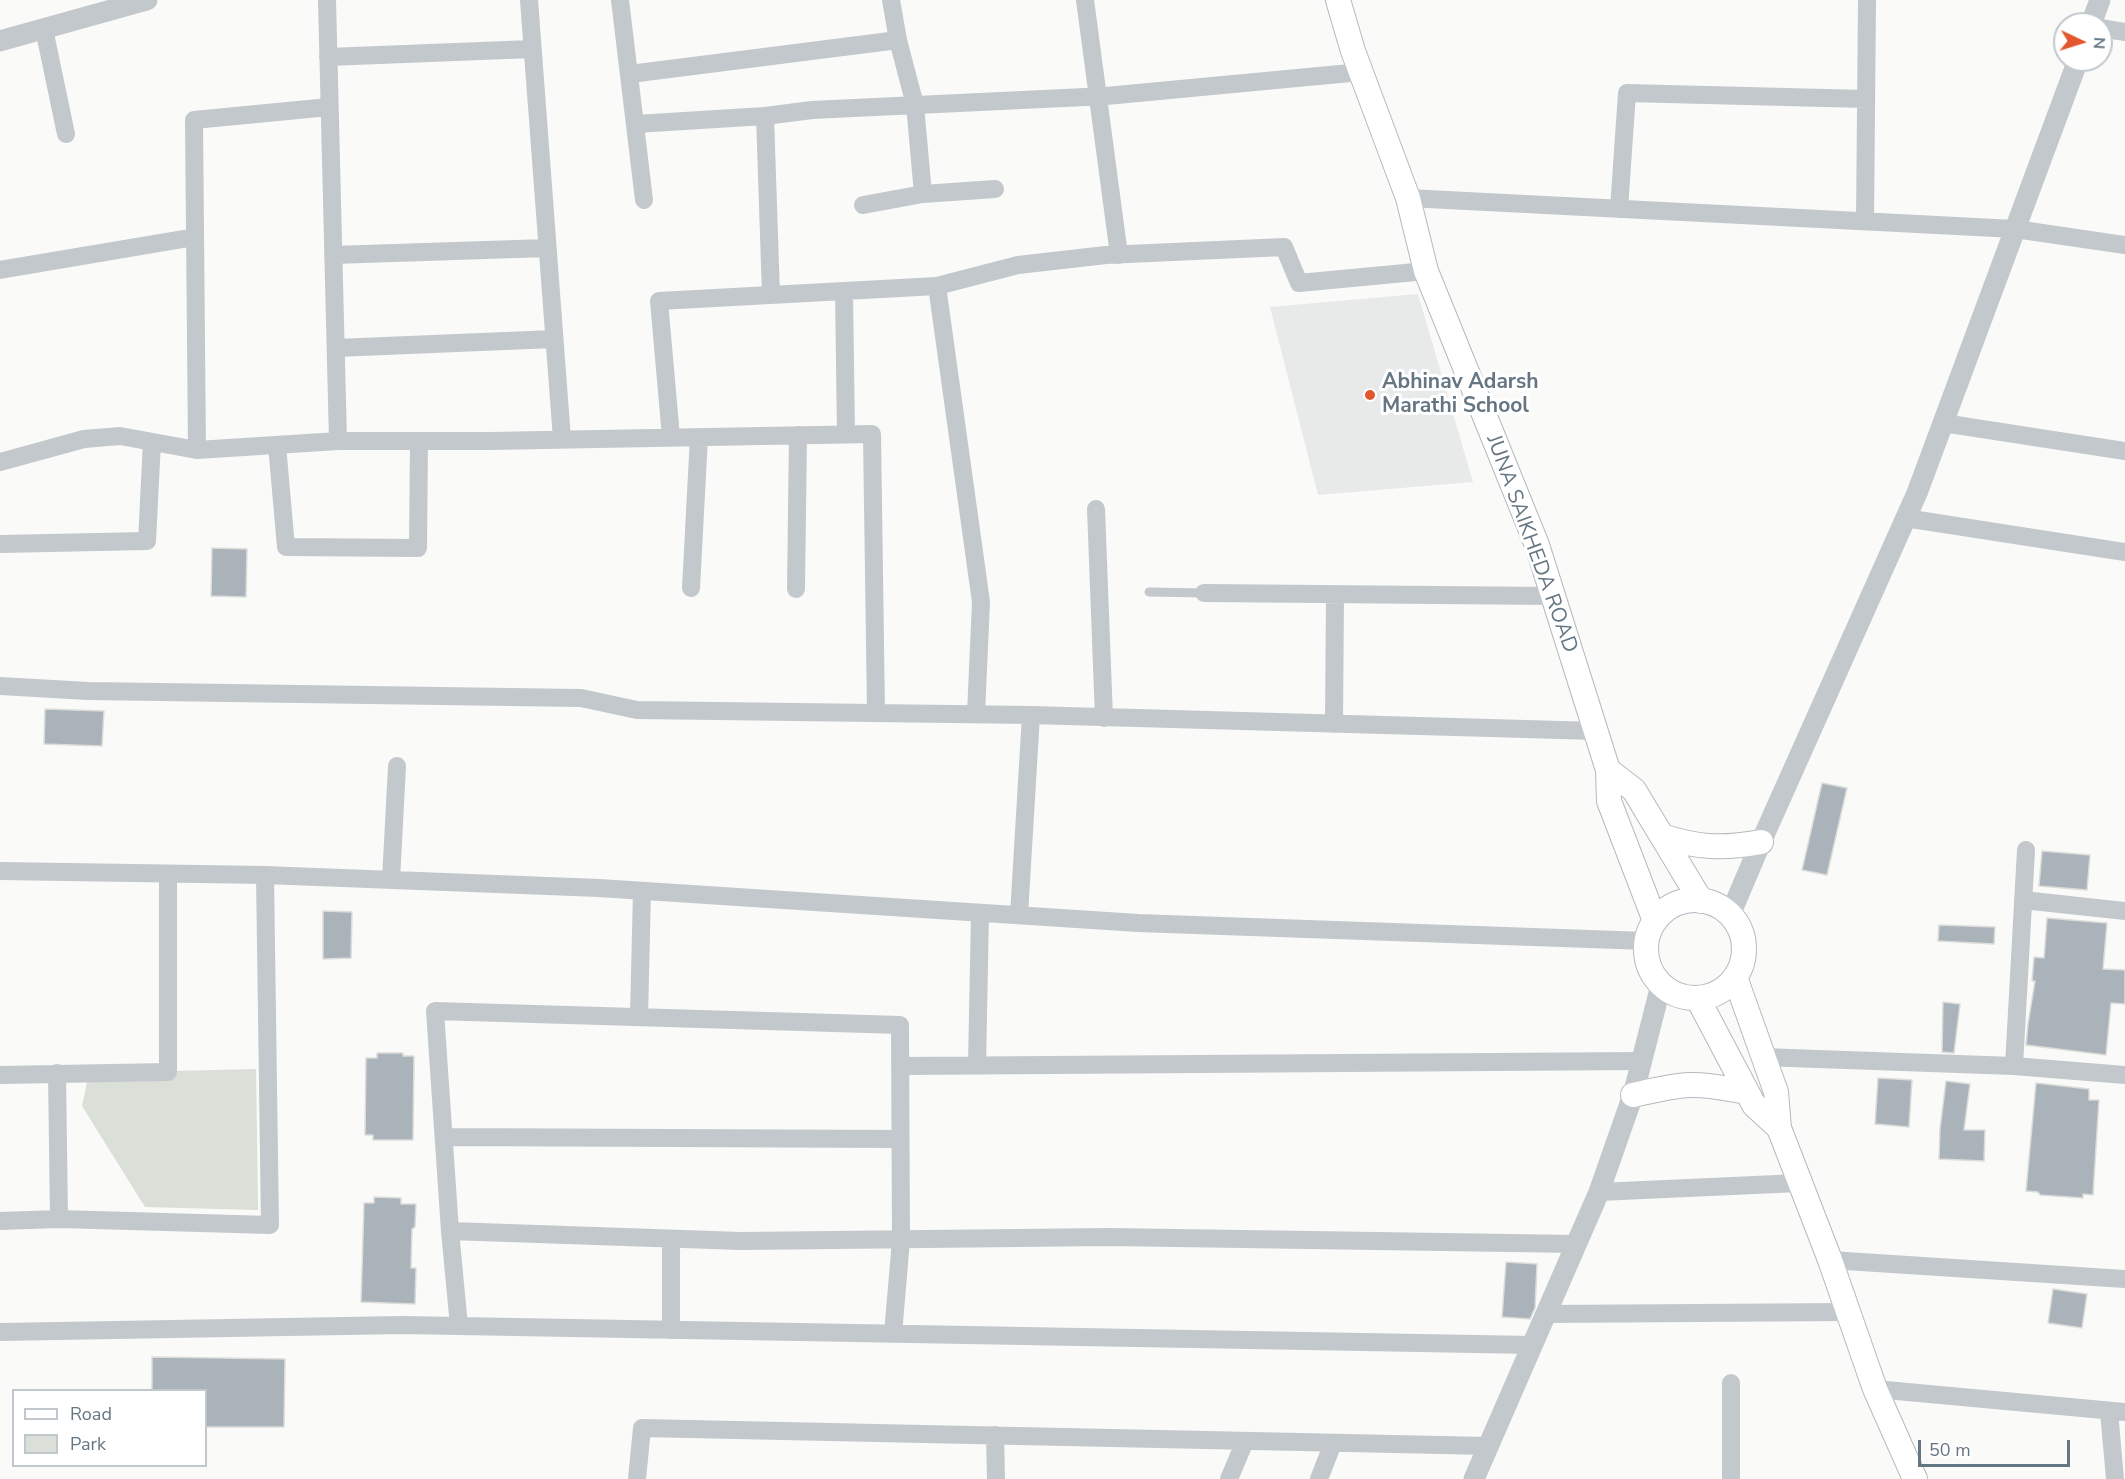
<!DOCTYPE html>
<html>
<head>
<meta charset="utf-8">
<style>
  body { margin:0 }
  #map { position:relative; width:2125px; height:1479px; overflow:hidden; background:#fafaf8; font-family:"Nunito Sans",sans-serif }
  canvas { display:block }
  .legend { position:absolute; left:12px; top:1389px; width:195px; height:78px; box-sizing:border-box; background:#fff; border:2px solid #c1c8cd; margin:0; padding:8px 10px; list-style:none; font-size:18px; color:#657683 }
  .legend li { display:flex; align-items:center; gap:12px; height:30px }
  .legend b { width:30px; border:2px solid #c1c8cd }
  .north { position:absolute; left:2053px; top:12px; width:60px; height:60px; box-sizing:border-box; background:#fff; border:2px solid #c1c8cd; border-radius:50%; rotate:94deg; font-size:16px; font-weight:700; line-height:24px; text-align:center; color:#657683 }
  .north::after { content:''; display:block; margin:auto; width:21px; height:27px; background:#e4572e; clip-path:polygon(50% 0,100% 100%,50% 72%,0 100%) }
  .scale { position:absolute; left:1918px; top:1440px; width:152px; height:27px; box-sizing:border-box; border:3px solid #657683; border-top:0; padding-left:8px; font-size:18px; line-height:21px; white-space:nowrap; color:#657683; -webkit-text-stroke:4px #fff; paint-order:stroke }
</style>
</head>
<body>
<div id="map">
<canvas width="2125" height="1479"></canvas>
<ul class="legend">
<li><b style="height:8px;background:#fff"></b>Road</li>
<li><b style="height:16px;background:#dadfd7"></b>Park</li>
</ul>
<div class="north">N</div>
<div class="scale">50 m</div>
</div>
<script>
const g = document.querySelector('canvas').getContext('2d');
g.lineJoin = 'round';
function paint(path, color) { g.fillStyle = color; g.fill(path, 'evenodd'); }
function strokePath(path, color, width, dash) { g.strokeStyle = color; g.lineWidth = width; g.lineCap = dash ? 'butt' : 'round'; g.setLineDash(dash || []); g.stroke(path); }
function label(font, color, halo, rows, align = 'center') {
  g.font = font + ' "Nunito Sans",sans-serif'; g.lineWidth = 6; g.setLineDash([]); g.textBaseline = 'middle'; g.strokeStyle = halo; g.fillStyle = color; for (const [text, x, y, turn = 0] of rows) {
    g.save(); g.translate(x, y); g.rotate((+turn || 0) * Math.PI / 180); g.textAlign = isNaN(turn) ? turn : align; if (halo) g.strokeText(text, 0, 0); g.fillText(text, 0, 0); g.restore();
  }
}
const built = new Path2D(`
  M 1418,294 L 1473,482 L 1318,495 L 1270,307 Z`);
const green = new Path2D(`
  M 256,1069 L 258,1210 L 145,1207 L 82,1106 L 89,1073 Z`);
const building = new Path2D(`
  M 212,548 L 247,549 L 246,597 L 211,596 Z
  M 45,709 L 104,711 L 102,746 L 44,744 Z
  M 1822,783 L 1847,788 L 1827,875 L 1802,870 Z
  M 2042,851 L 2090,855 L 2087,890 L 2039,886 Z
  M 323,911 L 352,912 L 351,958 L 323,959 Z
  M 2047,918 L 2107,923 L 2103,969 L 2125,970 L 2125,1004 L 2111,1003 L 2106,1055 L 2026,1045 L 2028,1024 L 2035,981 L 2032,981 L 2034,957 L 2044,958 Z
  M 1939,925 L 1995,927 L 1994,944 L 1938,941 Z
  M 1943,1002 L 1960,1004 L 1954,1053 L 1942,1052 Z
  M 377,1053 L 403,1053 L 403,1056 L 414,1056 L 413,1140 L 373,1140 L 373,1135 L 365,1135 L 366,1058 L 377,1058 Z
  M 1878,1078 L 1912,1080 L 1909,1127 L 1875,1124 Z
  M 1946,1081 L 1970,1084 L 1964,1130 L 1985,1130 L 1984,1161 L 1939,1159 L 1940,1129 Z
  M 2036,1083 L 2089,1089 L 2089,1100 L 2099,1100 L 2093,1195 L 2083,1194 L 2083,1198 L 2040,1195 L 2038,1192 L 2026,1191 Z
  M 374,1197 L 401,1198 L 401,1204 L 416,1204 L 415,1227 L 412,1229 L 411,1268 L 416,1268 L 415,1304 L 361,1302 L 364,1203 L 374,1203 Z
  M 1506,1262 L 1537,1264 L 1535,1308 L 1530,1319 L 1502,1317 Z
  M 2053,1289 L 2087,1294 L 2082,1328 L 2048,1323 Z
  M 152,1357 L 285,1359 L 284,1427 L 206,1427 L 206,1390 L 152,1390 Z`);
const service = new Path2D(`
  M 1149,592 L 1204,593`);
const minor = new Path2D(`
  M 327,0 L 338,441
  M 529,0 L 562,439
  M 620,0 L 644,200
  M 1085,0 L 1119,255
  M 2101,28 L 2125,32
  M 44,29 L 66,134
  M 898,40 L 915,105 L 923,194
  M 328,57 L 532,49
  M 630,74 L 898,40 L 891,0
  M 765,116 L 771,295
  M 636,124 L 765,116 L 812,110 L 1106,96 L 1361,72
  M 1408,198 L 2015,229 L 2125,245
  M 863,205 L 923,194 L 995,189
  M 1619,209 L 1627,93 L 1866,99
  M 1865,221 L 1867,0
  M 333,255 L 547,248
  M 0,270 L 195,237
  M 937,286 L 1018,265 L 1106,255 L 1284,247 L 1299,283 L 1426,271
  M 844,291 L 846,434
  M 336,348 L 554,339
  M 1943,423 L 2125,451
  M 671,437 L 659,301 L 937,286 L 981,602 L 976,714
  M 277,445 L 286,547 L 418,548 L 419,441
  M 197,450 L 194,120 L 329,107
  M 0,462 L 84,439 L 120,436 L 197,450 L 338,441 L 489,441 L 872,434 L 876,713
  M 1096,509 L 1104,718
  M 1905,518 L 2125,552
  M 0,544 L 147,541 L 152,442
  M 691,588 L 699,437
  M 796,589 L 798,435
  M 1204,593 L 1553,596
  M 0,686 L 88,691 L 581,698 L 637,710 L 1031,715 L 1019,915
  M 1031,715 L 1596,731
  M 1334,724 L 1335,595
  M 0,871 L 265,875 L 599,888 L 1138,923 L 1646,941
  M 391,880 L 397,766
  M 2023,900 L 2125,911
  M 639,1017 L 642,891
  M 1762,1057 L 2014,1066 L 2125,1075
  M 977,1065 L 980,913
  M 901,1066 L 1641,1061
  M 2014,1066 L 2026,850
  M 57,1073 L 59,1219
  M 0,1075 L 168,1072 L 168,874
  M 444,1137 L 900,1139
  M 1599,1192 L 1799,1183
  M 0,1221 L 59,1219 L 270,1225 L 265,875
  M 450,1231 L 741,1241 L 1109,1237 L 1577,1244
  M 671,1239 L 671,1330
  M 1830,1260 L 2125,1279
  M 1545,1314 L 1848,1312
  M 459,1326 L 450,1231 L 435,1011 L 900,1025 L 901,1240 L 893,1334
  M 0,1332 L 402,1325 L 1532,1345
  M 1875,1389 L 2125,1412
  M 2109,1411 L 2115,1479
  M 995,1435 L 996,1479
  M 637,1479 L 642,1428 L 1488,1446
  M 1229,1479 L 1245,1441
  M 1319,1479 L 1333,1443
  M 1731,1479 L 1731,1383`);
const tertiary = new Path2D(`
  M 2091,24 L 2100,0
  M 0,41 L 147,0
  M 1730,915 L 1761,842 L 1917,493 L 2078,60
  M 1474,1479 L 1599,1192 L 1633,1095 L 1661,985`);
const secondary = new Path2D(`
  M 1338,0 L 1353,51 L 1408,198 L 1426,271 L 1537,545 L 1608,770 L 1609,801 L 1655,921
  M 1608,770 L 1634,790 L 1701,901
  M 1662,836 C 1698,848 1723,849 1761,842
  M1646 949a49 49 0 1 1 98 0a49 49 0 1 1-98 0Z
  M 1735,977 L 1776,1092 L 1779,1128 L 1830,1260 L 1875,1389 L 1915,1479
  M 1698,999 L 1754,1105 L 1779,1128
  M 1633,1095 C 1651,1091 1670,1086 1690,1085 C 1709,1084 1728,1089 1747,1092`);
const markers = [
  [1370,395,6,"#e4572e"]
];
const poiNames = [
  ["Abhinav Adarsh",1382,383],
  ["Marathi School",1382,407]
];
const streetNames = [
  ["JUNA SAIKHEDA ROAD",1531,544,70]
];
paint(built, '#e8e9e9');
paint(green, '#dadfd7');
paint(building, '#aab3b9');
strokePath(building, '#dcdcda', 1.5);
strokePath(secondary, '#b3babf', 26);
strokePath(service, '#c3c8cc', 9);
strokePath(minor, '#c3c8cc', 18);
strokePath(tertiary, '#c3c8cc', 21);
strokePath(secondary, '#fff', 24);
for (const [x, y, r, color] of markers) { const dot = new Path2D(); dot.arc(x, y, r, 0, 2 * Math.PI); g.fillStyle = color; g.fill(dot); strokePath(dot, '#fff', 2); }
label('bold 21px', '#657683', '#fff', poiNames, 'left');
label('21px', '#657683', '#fff', streetNames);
</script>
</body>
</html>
